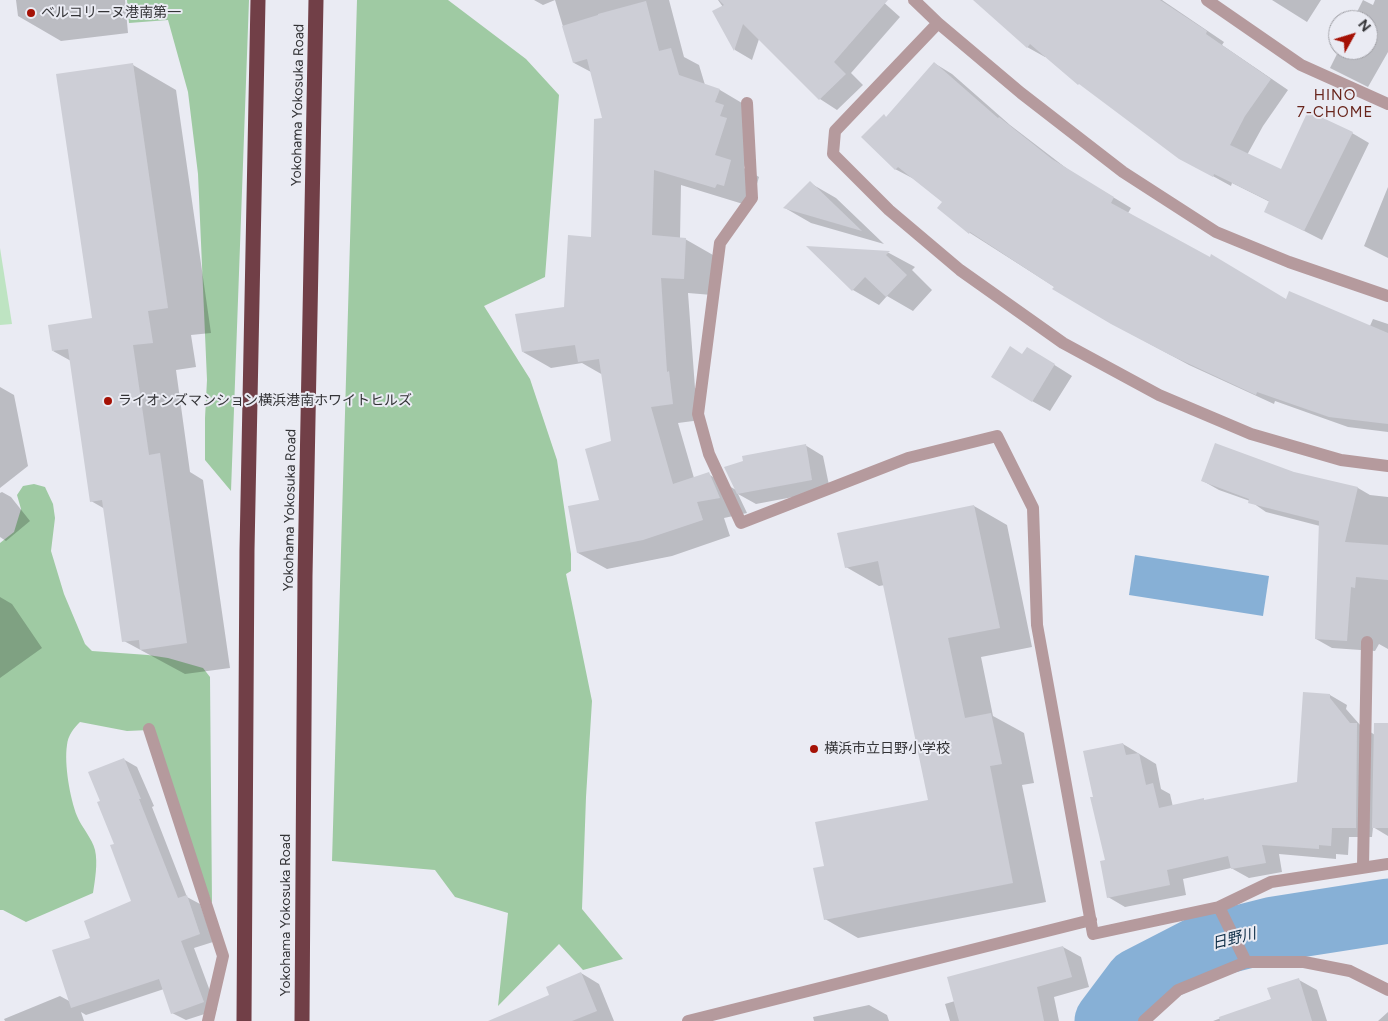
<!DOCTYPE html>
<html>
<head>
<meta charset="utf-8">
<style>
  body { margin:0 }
  #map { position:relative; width:1388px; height:1021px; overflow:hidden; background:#eaebf3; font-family:Figtree,sans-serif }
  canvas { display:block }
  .north { position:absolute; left:1328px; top:10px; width:50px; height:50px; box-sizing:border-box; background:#eaebf3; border:1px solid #a1a1a7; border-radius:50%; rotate:51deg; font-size:14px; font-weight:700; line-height:20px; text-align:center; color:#333336 }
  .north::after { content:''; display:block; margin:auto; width:18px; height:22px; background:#a51105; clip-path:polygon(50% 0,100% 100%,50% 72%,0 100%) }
</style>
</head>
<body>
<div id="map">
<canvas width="1388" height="1021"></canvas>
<div class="north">N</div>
</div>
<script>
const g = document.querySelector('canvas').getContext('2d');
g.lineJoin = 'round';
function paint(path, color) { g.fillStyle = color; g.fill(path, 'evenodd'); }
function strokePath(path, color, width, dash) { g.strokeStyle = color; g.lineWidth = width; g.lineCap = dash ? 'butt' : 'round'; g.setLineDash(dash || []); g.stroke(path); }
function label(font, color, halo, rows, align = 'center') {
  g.font = font + ' Figtree,"Noto Sans JP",sans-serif'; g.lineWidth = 4; g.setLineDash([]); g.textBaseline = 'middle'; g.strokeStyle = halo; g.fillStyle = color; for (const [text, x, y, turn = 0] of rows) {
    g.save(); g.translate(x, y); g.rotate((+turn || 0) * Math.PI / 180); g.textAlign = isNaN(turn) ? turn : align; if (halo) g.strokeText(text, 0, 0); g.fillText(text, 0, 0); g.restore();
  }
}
const green = new Path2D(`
  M 0,248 L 12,324 L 0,325 Z`);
const forest = new Path2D(`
  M 127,0 L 249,0 L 231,491 L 205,460 L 205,418 L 207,380 L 198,174 L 188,92 L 168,20 L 129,23 Z
  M 357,0 L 448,0 L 526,59 L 559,95 L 545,277 L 484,306 L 530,379 L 557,460 L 571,554 L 571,571 L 566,574 L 592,701 L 586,797 L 582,909 L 623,959 L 583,970 L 559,944 L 498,1006 L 508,913 L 455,897 L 435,870 L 332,861 Z
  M 34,484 L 45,487 L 53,504 L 55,518 L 51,551 L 64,594 L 85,644 L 92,651 L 148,655 L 168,658 L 203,668 L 210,677 L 212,904 L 149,730 L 127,731 L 80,722 C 74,728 68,735 67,745 C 64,764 70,798 77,816 C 82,828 92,838 95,850 C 98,863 95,880 93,893 L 26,922 L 3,910 L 0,910 L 0,543 L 14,532 L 21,509 L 17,495 L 23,486 Z`);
const water = new Path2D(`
  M 1135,555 L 1269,576 L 1263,616 L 1129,595 Z`);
const shadow = new Path2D(`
  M 16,0 L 125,0 L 128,33 L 61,41 L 18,16 Z
  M 534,0 L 669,0 L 684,57 L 699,65 L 705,85 L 720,90 L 747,106 L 754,136 L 744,168 L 759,177 L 752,201 L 743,204 L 681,185 L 680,238 L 685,239 L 713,255 L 712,295 L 688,293 L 695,388 L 697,389 L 701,420 L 678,423 L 694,478 L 708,474 L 736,490 L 805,445 L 823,456 L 830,490 L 756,504 L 738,494 L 747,513 L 724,518 L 730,536 L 672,556 L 607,569 L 578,553 L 601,501 L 612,442 L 603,375 L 582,363 L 551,368 L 523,352 L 565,308 L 592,238 L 604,119 L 591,72 L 574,63 L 555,0 L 543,5 Z
  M 718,0 L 881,0 L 900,17 L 851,73 L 863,85 L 837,110 L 820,99 L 759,39 L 752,60 L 735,50 L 714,12 L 723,7 Z
  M 980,0 L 1162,0 L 1224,42 L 1222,45 L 1288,90 L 1263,126 L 1247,155 L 1281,171 L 1352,133 L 1369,143 L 1322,240 L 1265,211 L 1270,202 L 1232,183 L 1231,186 L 1198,168 L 1046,56 L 1045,57 L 1027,47 Z
  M 1272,0 L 1321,0 L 1307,22 Z
  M 1363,0 L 1373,5 L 1375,0 L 1388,0 L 1388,52 L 1368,87 L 1330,68 L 1339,50 L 1368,50 L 1368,20 L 1353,20 Z
  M 934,63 L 952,74 L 1010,125 L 1070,171 L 1131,208 L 1128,213 L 1287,300 L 1370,326 L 1373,319 L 1388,324 L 1388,432 L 1348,427 L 1275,401 L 1274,404 L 1189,365 L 1111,323 L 970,233 L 939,208 L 943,202 L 914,179 L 895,169 L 884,116 L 887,118 Z
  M 133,65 L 176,90 L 211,333 L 191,335 L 196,367 L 176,370 L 190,472 L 203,480 L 230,668 L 185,674 L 124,641 L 105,509 L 91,501 L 71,361 L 53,351 L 93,319 Z
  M 810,183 L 836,198 L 884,244 L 811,223 L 785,208 Z
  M 1388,187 L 1388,258 L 1364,246 Z
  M 809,247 L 889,253 L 915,267 L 912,270 L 932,290 L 913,311 L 887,296 L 879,305 L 853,290 Z
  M 1023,356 L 1045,359 L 1072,376 L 1050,411 L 1032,401 Z
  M 0,387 L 14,395 L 28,466 L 0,488 Z
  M 1294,473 L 1358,488 L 1370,495 L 1388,497 L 1388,649 L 1379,644 L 1375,651 L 1332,648 L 1316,639 L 1320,526 L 1266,512 L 1250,501 L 1219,490 L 1203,481 Z
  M 2,492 L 11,497 L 30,521 L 6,541 L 0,537 L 0,493 Z
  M 974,506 L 1007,525 L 1032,647 L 981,657 L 993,716 L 1024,733 L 1034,783 L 1022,785 L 1046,902 L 858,938 L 825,919 L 825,867 L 930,801 L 885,585 L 879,586 L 846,567 Z
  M 0,597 L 12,604 L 42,648 L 0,678 Z
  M 1330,695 L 1347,705 L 1346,709 L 1361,726 L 1375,735 L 1388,725 L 1388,836 L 1373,827 L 1372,837 L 1349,837 L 1348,855 L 1336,854 L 1336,859 L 1279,854 L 1282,872 L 1249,878 L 1231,868 L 1183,879 L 1186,895 L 1125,907 L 1108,897 L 1106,861 L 1094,798 L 1123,744 L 1156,764 L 1161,789 L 1170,794 L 1173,807 L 1299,783 Z
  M 123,759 L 137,767 L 154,806 L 152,807 L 187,897 L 200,904 L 213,942 L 194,948 L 217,1010 L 186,1020 L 172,1013 L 164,989 L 86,1015 L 81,1012 L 84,1021 L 5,1021 L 4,1019 L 60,996 L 71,1002 L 91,938 L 133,902 L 102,801 Z
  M 1063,947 L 1081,957 L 1089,987 L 1054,997 L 1059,1021 L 950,1021 L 945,1004 L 955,1001 Z
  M 581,973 L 599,984 L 614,1021 L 499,1021 L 551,996 Z
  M 1299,980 L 1317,990 L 1327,1021 L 1213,1021 L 1272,999 Z
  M 869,1005 L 887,1015 L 889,1021 L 814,1021 L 813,1017 Z
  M 1388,1012 L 1388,1021 L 1378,1021 Z`);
const river = new Path2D(`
  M 1107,1021 L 1137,981 L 1203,947 L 1274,929 L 1388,911`);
const building = new Path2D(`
  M 719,0 L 888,0 L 834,62 L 846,74 L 819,100 L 743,24 L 734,51 L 712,11 L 724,5 Z
  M 973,0 L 1160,0 L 1207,31 L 1206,34 L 1271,79 L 1245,116 L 1230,145 L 1281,169 L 1308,111 L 1353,132 L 1304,231 L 1264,212 L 1269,201 L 1214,174 L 1213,177 L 1179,159 L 1079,84 L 1078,85 L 1030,44 L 1027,48 Z
  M 646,1 L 659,51 L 671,48 L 679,75 L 720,89 L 715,102 L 724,105 L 720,116 L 727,118 L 715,155 L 731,160 L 724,186 L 717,184 L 715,188 L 654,170 L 652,235 L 686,238 L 684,279 L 661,278 L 667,372 L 669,371 L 673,404 L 651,407 L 673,484 L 709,472 L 720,498 L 697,502 L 703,520 L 643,540 L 577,553 L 568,506 L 599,500 L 585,449 L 611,441 L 599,359 L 578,362 L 575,345 L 522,352 L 515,314 L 564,307 L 568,235 L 591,237 L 594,119 L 602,118 L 587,59 L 573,63 L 562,26 L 598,15 L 598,14 Z
  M 934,62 L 998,118 L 999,117 L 1052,159 L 1114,197 L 1111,203 L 1210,257 L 1211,254 L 1286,299 L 1289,291 L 1388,333 L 1388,424 L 1329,417 L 1257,392 L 1256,395 L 1170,355 L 1111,324 L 1052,289 L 1054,287 L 970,232 L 969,234 L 937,208 L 942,202 L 898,167 L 895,170 L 861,137 L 884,114 L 886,117 Z
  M 133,63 L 168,308 L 148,311 L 153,343 L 133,345 L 149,455 L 160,453 L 187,643 L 140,650 L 139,640 L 122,642 L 102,500 L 90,502 L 68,349 L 52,351 L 48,325 L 92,318 L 56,74 Z
  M 810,181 L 862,231 L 783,208 Z
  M 806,246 L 890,251 L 886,255 L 907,275 L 886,297 L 865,277 L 852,291 Z
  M 1010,346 L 1022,354 L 1027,347 L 1055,364 L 1032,402 L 991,377 Z
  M 1215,443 L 1294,472 L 1358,487 L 1345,542 L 1388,545 L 1388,580 L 1356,577 L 1355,588 L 1351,587 L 1347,641 L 1315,639 L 1319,521 L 1248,503 L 1249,499 L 1201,481 Z
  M 806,444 L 812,480 L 737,494 L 724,467 L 743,461 L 742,456 Z
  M 974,505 L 1000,628 L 948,638 L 965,718 L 991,713 L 1002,764 L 990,766 L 1013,883 L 824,920 L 813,868 L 824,866 L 815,822 L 928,800 L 878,561 L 845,568 L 837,533 Z
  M 1303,692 L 1330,694 L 1330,698 L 1350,723 L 1357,723 L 1356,828 L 1332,828 L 1331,846 L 1319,845 L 1319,849 L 1262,845 L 1266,863 L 1231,869 L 1228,856 L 1167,870 L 1170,885 L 1107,898 L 1100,861 L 1105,860 L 1090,797 L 1093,797 L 1083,751 L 1123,743 L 1126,755 L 1139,753 L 1146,785 L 1153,783 L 1159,808 L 1204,798 L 1204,800 L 1297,782 Z
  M 1374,723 L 1388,723 L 1388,828 L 1372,828 Z
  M 124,758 L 141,799 L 139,799 L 178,898 L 187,895 L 200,934 L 181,941 L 204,1002 L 171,1014 L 159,979 L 71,1008 L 52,950 L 90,938 L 84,921 L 131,901 L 110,845 L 114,844 L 97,802 L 100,801 L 88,772 Z
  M 1063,946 L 1072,977 L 1037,987 L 1044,1021 L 959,1021 L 947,977 Z
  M 581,972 L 597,1011 L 572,1021 L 488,1021 L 549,995 L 546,987 Z
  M 1299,978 L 1312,1021 L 1220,1021 L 1219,1017 L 1271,999 L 1267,988 Z`);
const street = new Path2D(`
  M 914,0 L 938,23 L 1021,93 L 1123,172 L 1216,232 L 1289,262 L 1388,296
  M 1207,0 L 1301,65 L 1388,104
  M 938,23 L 835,131 L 833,154 L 889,210 L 960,270 L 1063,343 L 1159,395 L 1251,434 L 1341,460 L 1388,466
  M 747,103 L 752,198 L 720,243 L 698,414 L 709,454 L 741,523 L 908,458 L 997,436 L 1033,508 L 1037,625 L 1093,934 L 1219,907 L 1271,882 L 1388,864
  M 149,729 L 223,956 L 208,1021
  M 1363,867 L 1367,642
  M 1219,907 L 1246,962
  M 688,1021 L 1091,920
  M 1144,1021 L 1178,990 L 1246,962 L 1304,962 L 1350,971 L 1388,990`);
const highway = new Path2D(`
  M 244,1021 L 247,550 L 258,0
  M 302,1021 L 305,576 L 316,0`);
const markers = [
  [31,13,5,"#a51105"],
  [108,401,5,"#a51105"],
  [814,749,5,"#a51105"]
];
const poiNames = [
  ["ベルコリーヌ港南第一",41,13],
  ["ライオンズマンション横浜港南ホワイトヒルズ",118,401],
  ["横浜市立日野小学校",824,749]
];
const streetNames = [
  ["Yokohama Yokosuka Road",298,105,-89],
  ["Yokohama Yokosuka Road",290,510,-89],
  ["Yokohama Yokosuka Road",286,915,-90]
];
const neighbourhoodNames = [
  ["HINO",1335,96],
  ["7-CHOME",1335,113]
];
const waterNames = [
  ["日野川",1234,939,-14]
];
paint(green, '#bee4c2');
paint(forest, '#9fcaa3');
paint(water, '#87b0d6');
paint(shadow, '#0003');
strokePath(river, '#87b0d6', 65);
paint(building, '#cdced6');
strokePath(street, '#b59a9d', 12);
strokePath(highway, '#713f47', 15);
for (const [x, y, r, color] of markers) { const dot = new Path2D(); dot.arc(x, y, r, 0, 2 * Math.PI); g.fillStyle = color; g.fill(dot); strokePath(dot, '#eaebf3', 2); }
label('14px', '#333336', '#eaebf3', poiNames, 'left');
label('14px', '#333336', '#eaebf3', streetNames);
g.letterSpacing = '1px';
label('15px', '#68241b', '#eaebf3', neighbourhoodNames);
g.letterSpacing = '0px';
label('italic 15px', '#0c2c46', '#eaebf3', waterNames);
</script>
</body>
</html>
